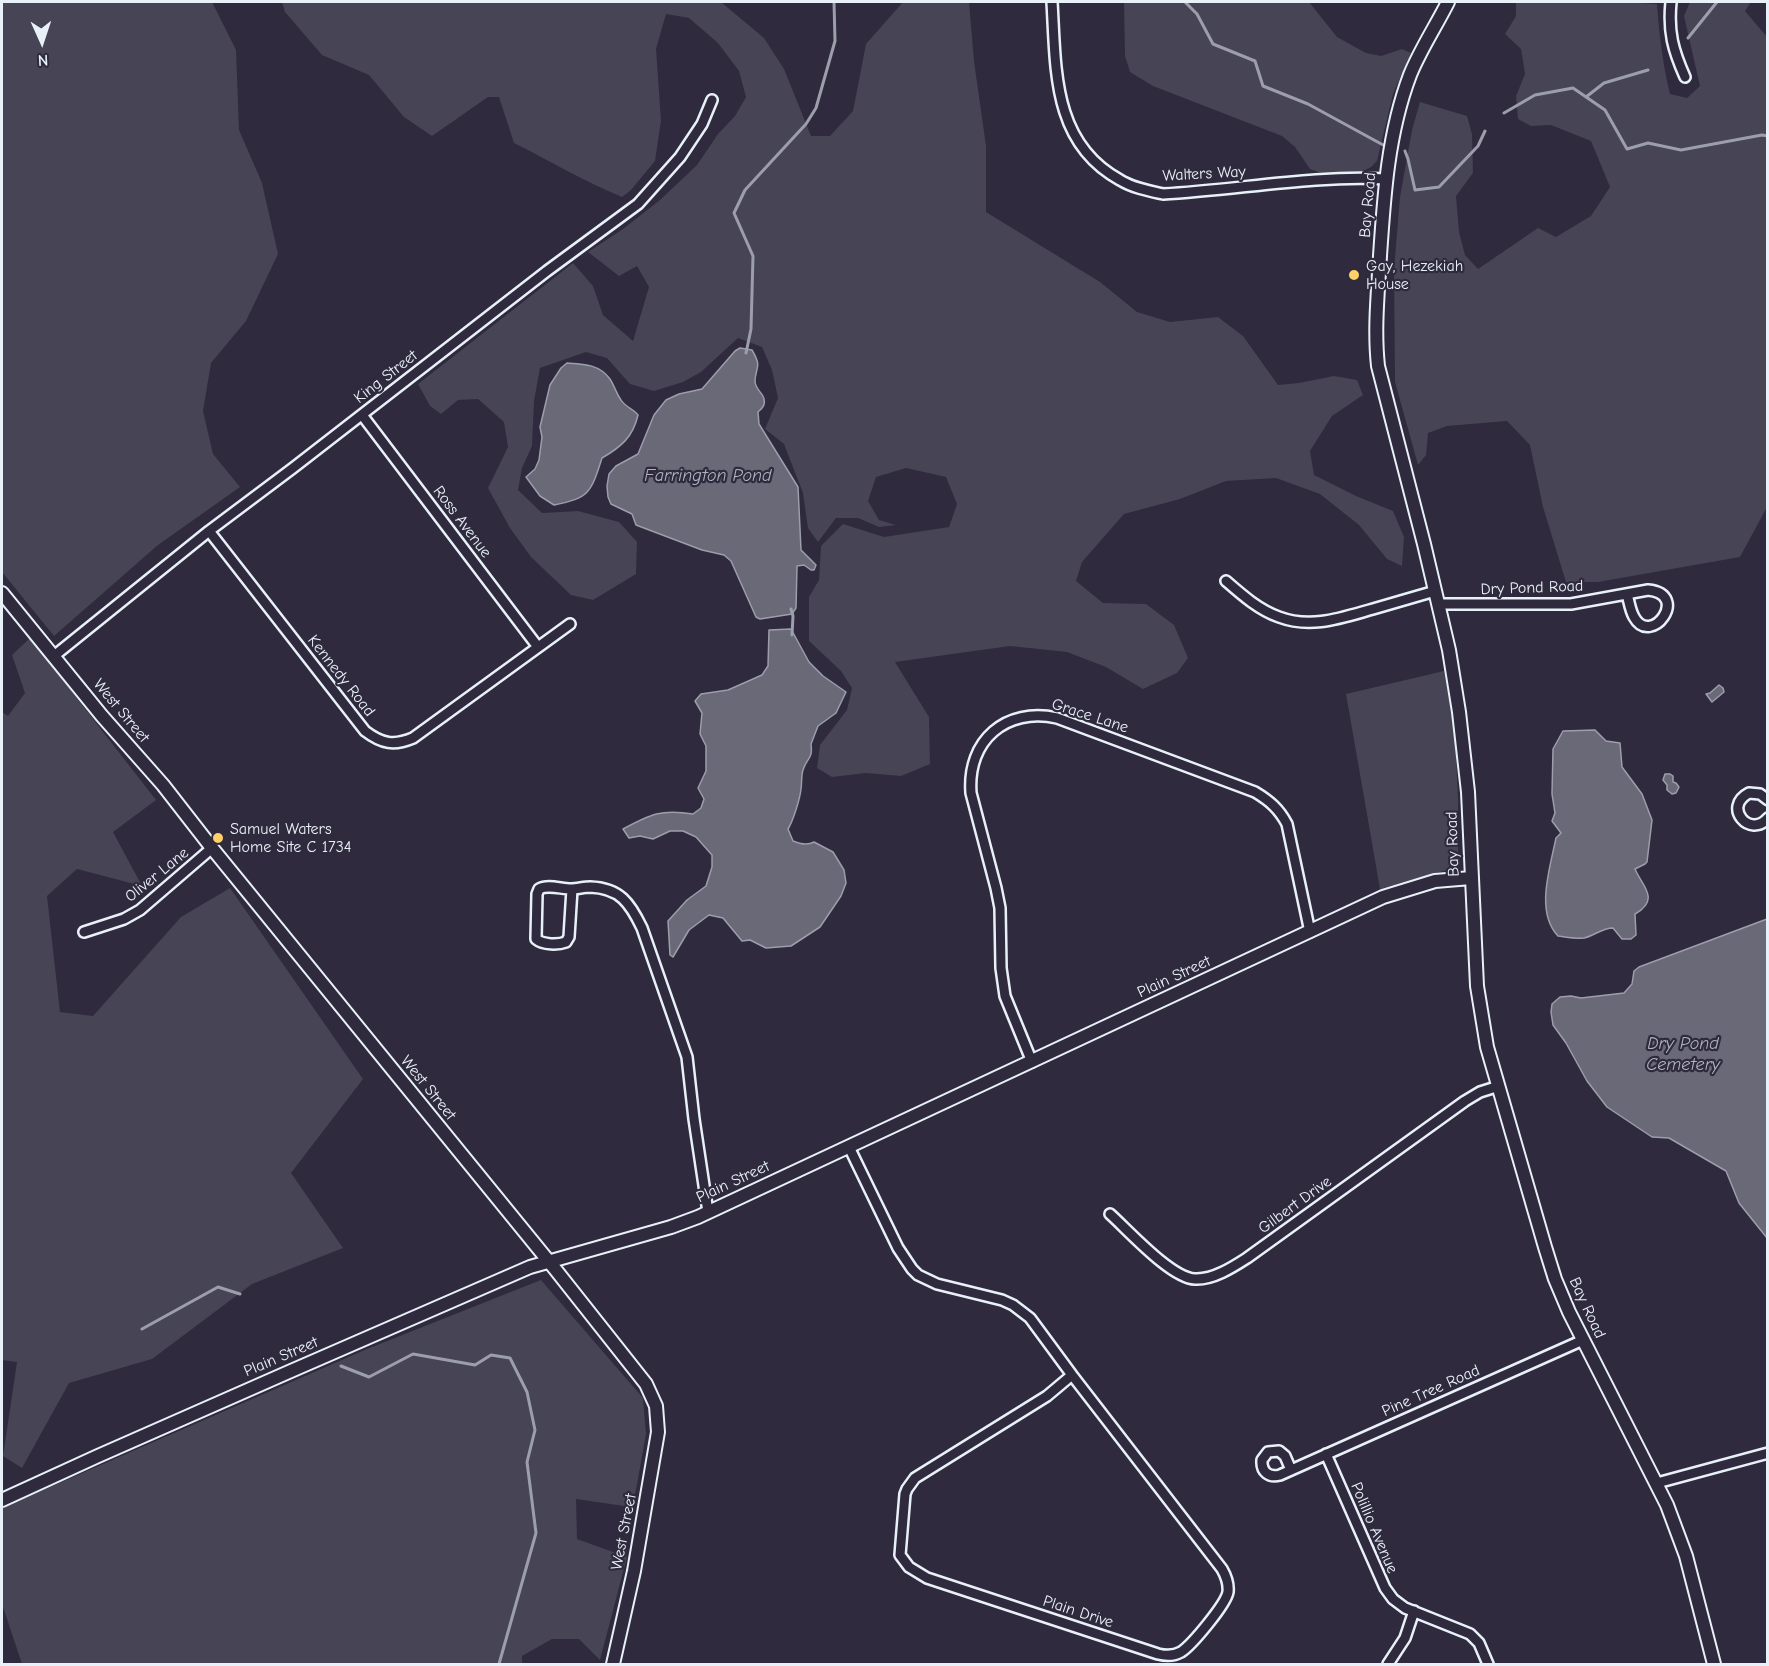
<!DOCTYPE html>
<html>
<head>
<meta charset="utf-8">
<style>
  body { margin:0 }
  #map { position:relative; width:1769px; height:1666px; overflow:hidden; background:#2f2a3d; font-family:"Comic Neue",sans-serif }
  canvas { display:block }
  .frame { position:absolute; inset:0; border:3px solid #e8f1f8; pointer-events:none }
  .north { position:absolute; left:12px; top:12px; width:60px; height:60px; -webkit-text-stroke:4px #2f2a3d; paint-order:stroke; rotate:177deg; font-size:16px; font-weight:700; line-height:24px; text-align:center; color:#e8f1f8 }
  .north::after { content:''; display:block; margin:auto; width:21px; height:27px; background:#e8f1f8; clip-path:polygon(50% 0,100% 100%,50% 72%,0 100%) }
</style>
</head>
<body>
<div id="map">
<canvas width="1769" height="1666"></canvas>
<div class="frame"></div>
<div class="north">N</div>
</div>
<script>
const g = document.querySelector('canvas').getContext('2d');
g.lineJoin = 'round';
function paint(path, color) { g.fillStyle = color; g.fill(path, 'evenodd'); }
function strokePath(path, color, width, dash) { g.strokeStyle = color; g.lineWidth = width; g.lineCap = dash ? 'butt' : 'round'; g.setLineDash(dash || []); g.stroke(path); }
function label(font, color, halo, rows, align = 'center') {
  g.font = font + ' "Comic Neue",sans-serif'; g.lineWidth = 4.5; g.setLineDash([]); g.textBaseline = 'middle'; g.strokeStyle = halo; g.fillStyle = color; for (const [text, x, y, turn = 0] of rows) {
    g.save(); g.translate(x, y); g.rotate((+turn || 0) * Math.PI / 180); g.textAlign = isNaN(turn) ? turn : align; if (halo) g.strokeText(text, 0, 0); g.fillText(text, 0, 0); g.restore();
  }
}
const green = new Path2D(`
  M 2,2 L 212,2 L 236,50 L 239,130 L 262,183 L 278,254 L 246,321 L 211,363 L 203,411 L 213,454 L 240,487 L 158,545 L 54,636 L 2,572 Z
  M 282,2 L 721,2 L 764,38 L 784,69 L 811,136 L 830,136 L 853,111 L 866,44 L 903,2 L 969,2 L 974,61 L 986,146 L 986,212 L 1100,282 L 1137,312 L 1170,322 L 1218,317 L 1243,336 L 1278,385 L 1299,383 L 1334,376 L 1357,380 L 1363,395 L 1332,416 L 1310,451 L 1314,475 L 1356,496 L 1393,511 L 1404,537 L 1402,566 L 1387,559 L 1359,525 L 1320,494 L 1276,478 L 1226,481 L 1180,499 L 1124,514 L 1082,562 L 1076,581 L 1103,603 L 1146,604 L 1174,625 L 1188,658 L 1177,673 L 1143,689 L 1106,667 L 1067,652 L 1010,646 L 895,662 L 929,717 L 930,764 L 901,776 L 866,773 L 832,777 L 817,768 L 820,745 L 847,710 L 852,688 L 841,671 L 809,641 L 809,597 L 819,580 L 821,546 L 843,524 L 884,537 L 949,527 L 957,504 L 946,477 L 906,468 L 876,477 L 868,501 L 879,520 L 896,525 L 879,527 L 858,518 L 836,518 L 818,542 L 808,528 L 803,493 L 784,444 L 765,429 L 778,398 L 772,370 L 762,347 L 738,338 L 701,372 L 683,382 L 654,391 L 630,384 L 607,358 L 586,352 L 540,368 L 534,401 L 532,446 L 522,468 L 518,490 L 542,513 L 578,511 L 619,522 L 637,542 L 636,574 L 593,600 L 571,595 L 531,557 L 510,528 L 488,488 L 508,447 L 504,422 L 478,399 L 458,400 L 441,414 L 430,406 L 418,384 L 573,263 L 593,286 L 603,315 L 633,341 L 649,287 L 637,266 L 619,276 L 588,252 L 623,229 L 660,200 L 697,165 L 718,134 L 735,116 L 746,97 L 739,71 L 718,43 L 689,18 L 666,14 L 656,49 L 661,121 L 655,161 L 631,190 L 622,197 C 585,182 550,161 514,143 L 499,97 L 488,97 L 432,136 L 404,117 L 369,75 L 322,55 L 285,12 Z
  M 1124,2 L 1309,2 L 1337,37 L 1366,53 L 1381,56 L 1402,49 L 1411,53 L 1393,94 L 1377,161 L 1371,167 L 1363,171 L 1324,174 L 1310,169 L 1295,147 L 1282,136 L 1153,86 L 1130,72 L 1125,56 Z
  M 1516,2 L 1623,2 L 1657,4 C 1659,34 1663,65 1670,94 L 1687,98 L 1700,86 L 1684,16 L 1690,2 L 1751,2 L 1745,11 L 1767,37 L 1767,507 L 1740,557 L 1598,582 L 1566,582 L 1543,507 L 1530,445 L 1507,421 L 1447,426 L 1428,433 L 1426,455 L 1418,465 L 1395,382 L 1394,270 L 1400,197 L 1412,130 L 1420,102 L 1467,116 L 1472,134 L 1473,173 L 1456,196 L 1459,232 L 1465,255 L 1478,269 L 1538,228 L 1556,237 L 1591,216 L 1610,187 L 1591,141 L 1551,125 L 1531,126 L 1518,119 L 1516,96 L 1525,74 L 1521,49 L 1505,34 L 1516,16 Z
  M 30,638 L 156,800 L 113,832 L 142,886 L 77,869 L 47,896 L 60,1012 L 93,1016 L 181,917 L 230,888 L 363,1079 L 291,1173 L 343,1248 L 252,1284 L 152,1359 L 69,1383 L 22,1468 L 3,1456 L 17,1362 L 2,1360 L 2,712 L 8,716 L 25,693 L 12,655 Z
  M 1444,671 L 1455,733 L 1458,798 L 1458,862 L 1454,868 L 1380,889 L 1346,694 Z
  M 541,1280 L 643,1398 L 646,1434 L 636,1490 L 631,1507 L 576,1499 L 577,1539 L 627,1557 L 600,1660 L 579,1639 L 552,1639 L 522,1656 L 522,1664 L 22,1664 L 2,1604 L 2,1508 L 367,1349 Z`);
const water = new Path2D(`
  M 740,348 L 752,350 C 763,369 755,366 755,382 C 756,390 763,393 764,399 C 766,405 762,409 758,412 L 759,424 L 798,487 L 801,550 L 816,565 L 814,570 L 811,570 L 804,565 L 797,566 L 796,608 L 792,614 L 760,619 L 756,617 L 731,561 L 724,555 L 702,550 L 636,525 L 632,514 L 611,504 L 608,497 L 607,486 L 609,474 L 616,466 L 638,454 L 654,415 L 666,400 L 679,394 L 702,389 L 735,351 Z
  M 567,363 C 583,364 599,364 610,379 C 614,385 616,393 621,400 C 625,407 634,409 638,415 C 633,437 621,447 602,458 C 591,492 590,498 554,505 L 540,496 L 526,477 L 535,469 L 539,460 L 542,437 L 540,427 L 550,385 L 561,368 Z
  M 791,629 L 809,662 L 823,676 L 846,692 L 836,713 L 818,726 L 811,744 C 813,760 807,757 803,770 C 801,776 802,783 801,789 C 800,799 793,821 788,829 L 793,841 C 800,844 807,846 814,842 L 833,852 L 844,870 L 846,883 L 841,896 L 820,927 L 791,946 L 766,948 L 750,940 L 742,941 L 723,918 L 709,915 L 689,930 L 673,957 L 670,955 L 668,921 L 687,900 L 706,886 L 712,867 L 712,855 L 696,837 L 683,831 L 670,831 L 653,839 L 640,836 L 629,838 L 623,829 C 651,814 661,809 693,814 L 701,808 L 704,799 L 698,788 L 706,771 L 706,746 L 700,734 L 702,713 L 695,701 L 701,694 L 728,690 L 762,675 L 768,666 L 769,630 Z
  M 1719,685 L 1723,688 L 1724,692 L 1712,702 L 1706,694 L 1710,693 Z
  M 1595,730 L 1606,741 L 1620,743 L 1622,767 L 1642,794 L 1652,820 L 1647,862 L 1645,864 L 1635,869 C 1642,886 1661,899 1635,914 L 1636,935 L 1631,939 L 1622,939 L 1613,928 C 1602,928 1594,936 1584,938 C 1576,939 1566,937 1558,936 C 1535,912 1550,868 1556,838 L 1561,833 L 1552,821 L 1555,813 L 1552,794 L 1553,749 L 1563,731 Z
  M 1665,774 L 1670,774 L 1673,776 L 1673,782 L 1676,783 L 1679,787 L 1676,793 L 1672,794 L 1667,790 L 1667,785 L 1663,780 Z
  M 1767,919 L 1768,919 L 1767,1238 L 1739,1203 L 1726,1171 L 1669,1138 L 1652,1137 L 1607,1107 L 1587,1081 L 1566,1043 L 1553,1025 L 1551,1012 L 1552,1004 L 1560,997 L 1571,996 L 1581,998 L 1624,993 L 1632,984 L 1634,971 L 1639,967 Z`);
const stream = new Path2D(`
  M 1185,2 L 1197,14 L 1213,44 L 1255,61 L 1263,86 L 1308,104 L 1385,146
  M 1688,38 L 1717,2
  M 1586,97 L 1604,83 L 1648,70
  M 1504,113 L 1535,95 L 1573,88 L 1605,110 L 1627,149 L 1648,143 L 1681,150 L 1762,135 L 1768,136
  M 1405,151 L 1408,159 L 1415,190 L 1439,187 L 1478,146 L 1485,131
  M 746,353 L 751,329 L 753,256 L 734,213 L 745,190 L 806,124 L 816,108 L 835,41 L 834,2
  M 791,609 L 793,616 L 792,635
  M 142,1329 L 218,1287 L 240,1294
  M 341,1366 L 369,1377 L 413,1354 L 475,1365 L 491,1355 L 510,1358 L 527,1392 L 535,1430 L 527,1462 L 536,1533 L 499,1664`);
const street = new Path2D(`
  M 1052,2 C 1056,69 1052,143 1120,180 C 1133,188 1149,191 1163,194 C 1238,190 1312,175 1386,179
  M 1671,2 C 1668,32 1673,50 1685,77
  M 362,415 L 538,647
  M 209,531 L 365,731 C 382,744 394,746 413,738 L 570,624
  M 1226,581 C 1242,595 1259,610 1279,617 C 1311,629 1341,618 1373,609 C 1394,603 1414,597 1435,591
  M 1438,604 L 1571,604 L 1648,590 C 1691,594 1651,648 1634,617 C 1630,610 1629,601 1627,594
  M 54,656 L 209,531 L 293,468 L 547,271 L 638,204 L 680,157 L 702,124 L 712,100
  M 1768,800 L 1760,794 L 1749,793 C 1722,807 1750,839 1768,818
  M 572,889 L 569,937 L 566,942 C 558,945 543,945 536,939 L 537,894 L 539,889 C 548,884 561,889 571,889 C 577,889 584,887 590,887 C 620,888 630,903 642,928 L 687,1057 L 694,1119 L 708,1212
  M 84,932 L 124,919 L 140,910 L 212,848
  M 1032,1062 L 1005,996 L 1001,968 L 1000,908 L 996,888 L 971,793 C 967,740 1006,707 1057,718 L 1255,792 C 1270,801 1279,809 1287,824 L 1310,932
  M 849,1147 L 898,1248 L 912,1269 L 918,1275 L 937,1284 L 1002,1300 L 1013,1305 L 1030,1318 L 1072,1375 L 1222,1569 C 1226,1576 1229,1583 1228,1592 C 1226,1604 1192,1645 1181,1652 C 1174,1656 1166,1656 1158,1654 L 927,1578 L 909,1567 L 900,1555 L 905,1494 L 907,1489 L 915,1478 L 1047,1396 L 1072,1375
  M 1110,1214 C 1129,1231 1171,1278 1195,1279 C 1213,1280 1233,1267 1247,1258 L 1465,1101 L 1480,1092 L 1499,1086
  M 1326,1454 L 1385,1588 L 1393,1599 L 1405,1608 L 1470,1634 L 1479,1643 L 1488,1664
  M 1291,1470 L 1285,1456 L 1279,1451 L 1268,1452 L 1262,1460 C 1261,1472 1269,1478 1280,1475 L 1583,1340
  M 1657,1483 L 1768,1453
  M 1388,1664 L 1405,1638 L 1414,1611`);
const secondary = new Path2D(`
  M 1448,2 C 1436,26 1420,50 1410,75 C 1388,133 1384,195 1380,256 C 1378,293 1374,329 1378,366 L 1424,544 L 1449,650 L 1459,712 L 1468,792 L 1477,986 L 1487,1047 L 1545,1247 L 1555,1279 L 1569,1312 L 1667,1505 L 1686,1556 L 1714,1664
  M 2,593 L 102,716 L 163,785 L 212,848 L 555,1269 L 646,1384 L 656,1406 L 658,1432 L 634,1571 L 613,1664
  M 2,1500 L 98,1456 L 291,1371 L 530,1267 L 671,1227 L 698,1217 L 1383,897 L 1435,881 L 1471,878`);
const markers = [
  [1354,275,6,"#ffd166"],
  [218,838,6,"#ffd166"]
];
const streetNames = [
  ["Walters Way",1204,174,-3],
  ["Bay Road",1368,205,-85],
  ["King Street",386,377,-38],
  ["Ross Avenue",462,522,53],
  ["Dry Pond Road",1532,588,-2],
  ["Kennedy Road",341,676,52],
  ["West Street",121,711,50],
  ["Grace Lane",1090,716,18],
  ["Bay Road",1453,844,-92],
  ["Oliver Lane",157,875,-39],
  ["Plain Street",1174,977,-25],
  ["West Street",428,1088,51],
  ["Plain Street",733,1182,-25],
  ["Gilbert Drive",1295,1205,-36],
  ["Bay Road",1587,1308,65],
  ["Plain Street",281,1357,-23],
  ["Pine Tree Road",1431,1391,-24],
  ["Polillio Avenue",1374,1528,67],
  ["West Street",624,1532,-79],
  ["Plain Drive",1078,1612,18]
];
const poiNames = [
  ["Gay, Hezekiah",1366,266],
  ["House",1366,284],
  ["Samuel Waters",230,829],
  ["Home Site C 1734",230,847]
];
const waterNames = [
  ["Farrington Pond",708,476],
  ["Dry Pond",1683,1044],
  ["Cemetery",1683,1065]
];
paint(green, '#464455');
paint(water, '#696978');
strokePath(water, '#9c9fab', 1.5);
strokePath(stream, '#9c9fab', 3);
strokePath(street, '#e8f1f8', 14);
strokePath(secondary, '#e8f1f8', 16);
strokePath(street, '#2f2a3d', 9);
strokePath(secondary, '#2f2a3d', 12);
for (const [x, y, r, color] of markers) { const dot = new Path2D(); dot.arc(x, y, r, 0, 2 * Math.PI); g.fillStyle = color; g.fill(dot); strokePath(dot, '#2f2a3d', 2); }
label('16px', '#e8f1f8', '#2f2a3d', streetNames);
label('16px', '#e8f1f8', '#2f2a3d', poiNames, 'left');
label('italic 18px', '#afb4be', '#2f2a3d', waterNames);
</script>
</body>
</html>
